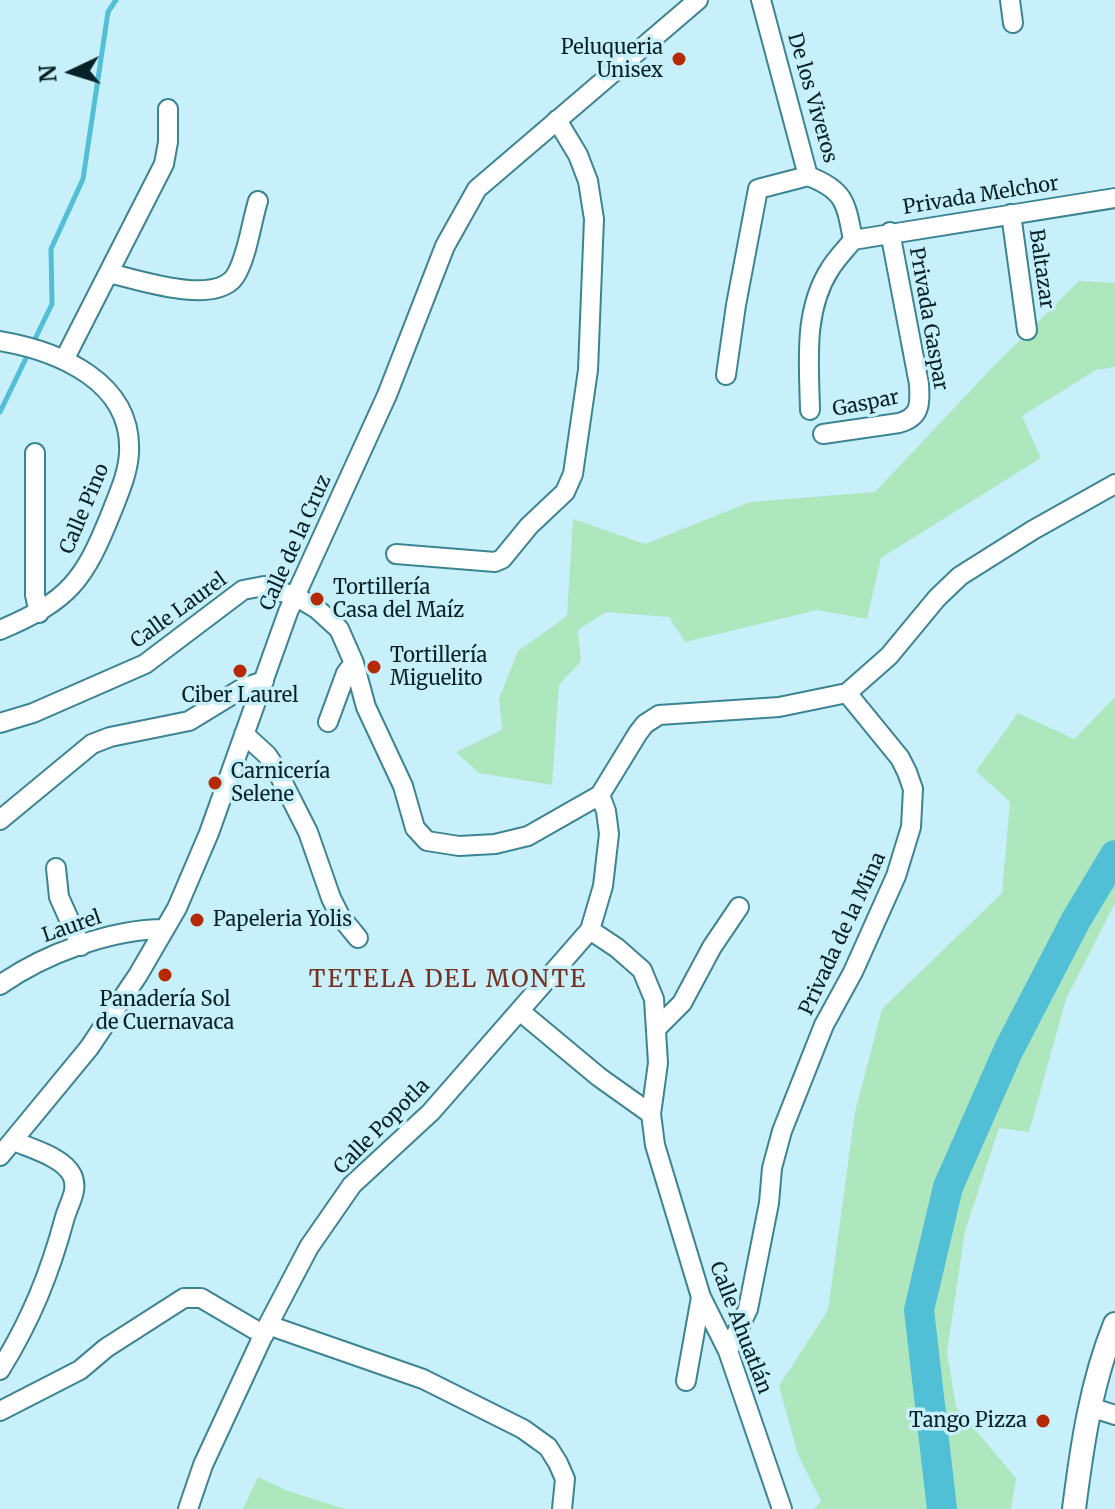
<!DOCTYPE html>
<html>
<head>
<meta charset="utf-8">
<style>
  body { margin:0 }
  #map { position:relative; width:1115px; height:1509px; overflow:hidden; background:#c7f0fa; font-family:Merriweather,serif }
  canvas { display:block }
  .north { position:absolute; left:32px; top:32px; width:80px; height:80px; -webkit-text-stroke:6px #c7f0fa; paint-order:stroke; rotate:266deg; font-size:22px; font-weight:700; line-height:32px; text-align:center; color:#042228 }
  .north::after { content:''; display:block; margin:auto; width:28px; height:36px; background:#042228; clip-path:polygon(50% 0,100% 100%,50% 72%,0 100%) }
</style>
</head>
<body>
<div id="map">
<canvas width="1115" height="1509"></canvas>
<div class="north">N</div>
</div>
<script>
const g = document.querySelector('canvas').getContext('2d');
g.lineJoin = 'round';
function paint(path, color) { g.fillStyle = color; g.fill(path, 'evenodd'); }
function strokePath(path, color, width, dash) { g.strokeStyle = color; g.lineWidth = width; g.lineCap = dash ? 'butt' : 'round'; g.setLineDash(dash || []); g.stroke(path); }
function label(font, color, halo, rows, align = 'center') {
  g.font = font + ' Merriweather,serif'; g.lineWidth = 7; g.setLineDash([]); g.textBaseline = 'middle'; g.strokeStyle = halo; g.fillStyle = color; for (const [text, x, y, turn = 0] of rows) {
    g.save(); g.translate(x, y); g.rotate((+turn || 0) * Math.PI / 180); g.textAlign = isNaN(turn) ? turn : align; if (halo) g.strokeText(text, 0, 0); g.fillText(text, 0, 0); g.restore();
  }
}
const green = new Path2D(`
  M 1079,281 L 1115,283 L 1115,367 L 1096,370 L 1022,416 L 1041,458 L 881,558 L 867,619 L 817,610 L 685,642 L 669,617 L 606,612 L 578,630 L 581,661 L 559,685 L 552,785 L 479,773 L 456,752 L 502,730 L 499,699 L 518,651 L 567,616 L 573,519 L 645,544 L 750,502 L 875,492 L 989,371 Z
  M 1115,697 L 1115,903 L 1066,999 L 1029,1132 L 999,1128 L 965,1231 L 947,1352 L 956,1407 L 1016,1478 L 1011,1509 L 814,1509 L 821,1501 L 798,1455 L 779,1386 L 828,1310 L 855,1112 L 882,1009 L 1002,893 L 1010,802 L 976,771 L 1018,713 L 1074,739 Z
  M 258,1477 L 288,1491 L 345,1509 L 243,1509 Z`);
const stream = new Path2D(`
  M 33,343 L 52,304 L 51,249 L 83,179 L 108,12 L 116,0
  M 0,412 L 29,352`);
const river = new Path2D(`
  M 942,1509 L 919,1310 L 948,1187 L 1008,1051 L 1076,920 L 1115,855`);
const minor = new Path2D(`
  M 761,0 L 808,176 C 845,190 846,203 853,240
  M 1010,0 L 1013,23
  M 1011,214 L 1027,330
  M 853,240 L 1115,198
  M 109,273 C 139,280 220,308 237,273 C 248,252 251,224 258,201
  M 0,341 C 59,351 133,382 129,453 C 128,473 119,493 112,511 C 84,581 70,600 0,630
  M 64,360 L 164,164 L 168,142 L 168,109
  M 726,375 L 736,305 L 758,189 L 808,176
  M 810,410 C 809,363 803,311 830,269 C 836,259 846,249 853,240
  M 823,434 L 899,423 C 921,417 920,404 919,384 L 890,232
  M 35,453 L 35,595 L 39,613
  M 396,554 L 495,562 L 502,559 L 529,526 L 565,492 L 573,474 L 588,370 L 594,219 L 588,181 L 578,155 L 557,120
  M 328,722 L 346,673 L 354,663
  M 0,723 L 33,713 L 145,664 L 243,590 L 264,586 L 297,597 L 317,609 L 339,629 L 354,663 L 366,707 L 403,786 L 415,828 L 427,841 L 459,846 L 495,844 L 528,836 L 600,795 L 638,733 L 645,724 L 659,715 L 779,707 L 847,693 L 889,656 L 937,598 L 960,576 L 1033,530 L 1115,484
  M 244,734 L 267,755 L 275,767 L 308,832 L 331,898 L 340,916 L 358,938
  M 0,820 L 92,744 L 110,737 L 189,721 L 243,688 L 264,681
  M 56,868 L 59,897 L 81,946
  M 590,930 L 617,948 L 642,970 L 654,999 L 658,1063 L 651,1114 L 655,1145 L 701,1297 L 728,1351 L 782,1509
  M 0,985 C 44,954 111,929 165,929
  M 521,1012 L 599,1077 L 651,1114
  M 658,1027 L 682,1003 L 712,947 L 739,907
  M 0,1156 L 89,1048 L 138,975 L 177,908 L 209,833 L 288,612 L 387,395 L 445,246 L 477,189 L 698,0
  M 268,1325 L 423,1379 L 523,1429 L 548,1447 L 558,1463 L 565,1479 L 562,1509
  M 728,1351 L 748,1309 L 769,1203 L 772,1168 L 782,1131 L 824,1025 L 853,972 L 896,876 L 911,827 L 913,789 L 907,772 L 900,758 L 847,693
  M 0,1370 C 31,1320 50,1273 65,1217 C 69,1203 79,1190 72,1175 C 63,1157 32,1149 14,1141
  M 686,1381 L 701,1297
  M 1090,1407 L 1115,1415
  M 0,1411 L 80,1370 L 106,1348 L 184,1298 L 201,1298 L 264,1335
  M 188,1509 L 203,1465 L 268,1325 L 309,1247 L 352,1185 L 431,1112 L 590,930 L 603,886 L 609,834 L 606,811 L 600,795`);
const tertiary = new Path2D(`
  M 1074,1509 C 1082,1446 1091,1383 1115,1324`);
const markers = [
  [679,59,8,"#b52a04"],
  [317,599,8,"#b52a04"],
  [374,667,8,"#b52a04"],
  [240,671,8,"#b52a04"],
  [215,783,8,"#b52a04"],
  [197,920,8,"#b52a04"],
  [165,975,8,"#b52a04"],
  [1043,1421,8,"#b52a04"]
];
const poiNames = [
  ["Peluqueria",663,48,"right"],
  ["Unisex",663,71,"right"],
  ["Tortillería",333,588],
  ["Casa del Maíz",333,611],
  ["Tortillería",390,656],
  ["Miguelito",390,679],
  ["Ciber Laurel",240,696,"center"],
  ["Carnicería",231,772],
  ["Selene",231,795],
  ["Papeleria Yolis",213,920],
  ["Panadería Sol",165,1000,"center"],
  ["de Cuernavaca",165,1023,"center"],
  ["Tango Pizza",1027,1421,"right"]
];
const streetNames = [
  ["De los Viveros",812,98,74],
  ["Privada Melchor",981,196,-9],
  ["Baltazar",1041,269,82],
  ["Privada Gaspar",928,319,80],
  ["Gaspar",866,404,-11],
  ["Calle Pino",85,509,-67],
  ["Calle de la Cruz",296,543,-66],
  ["Calle Laurel",179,611,-36],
  ["Laurel",72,927,-19],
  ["Privada de la Mina",843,934,-65],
  ["Calle Popotla",382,1127,-45],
  ["Calle Ahuatlán",740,1328,69]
];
const quarterNames = [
  ["TETELA DEL MONTE",448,980]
];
paint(green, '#aee6be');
strokePath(stream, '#51bfd6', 5);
strokePath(river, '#51bfd6', 30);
strokePath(minor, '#3d8493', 22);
strokePath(tertiary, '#3d8493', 26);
strokePath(minor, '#fff', 18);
strokePath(tertiary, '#fff', 22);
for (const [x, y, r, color] of markers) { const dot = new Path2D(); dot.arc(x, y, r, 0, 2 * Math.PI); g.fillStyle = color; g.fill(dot); strokePath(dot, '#c7f0fa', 3); }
label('20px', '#042228', '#c7f0fa', poiNames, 'left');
label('20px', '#042228', '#c7f0fa', streetNames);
g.letterSpacing = '2px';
label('24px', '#753122', '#c7f0fa', quarterNames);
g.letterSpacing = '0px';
</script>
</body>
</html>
